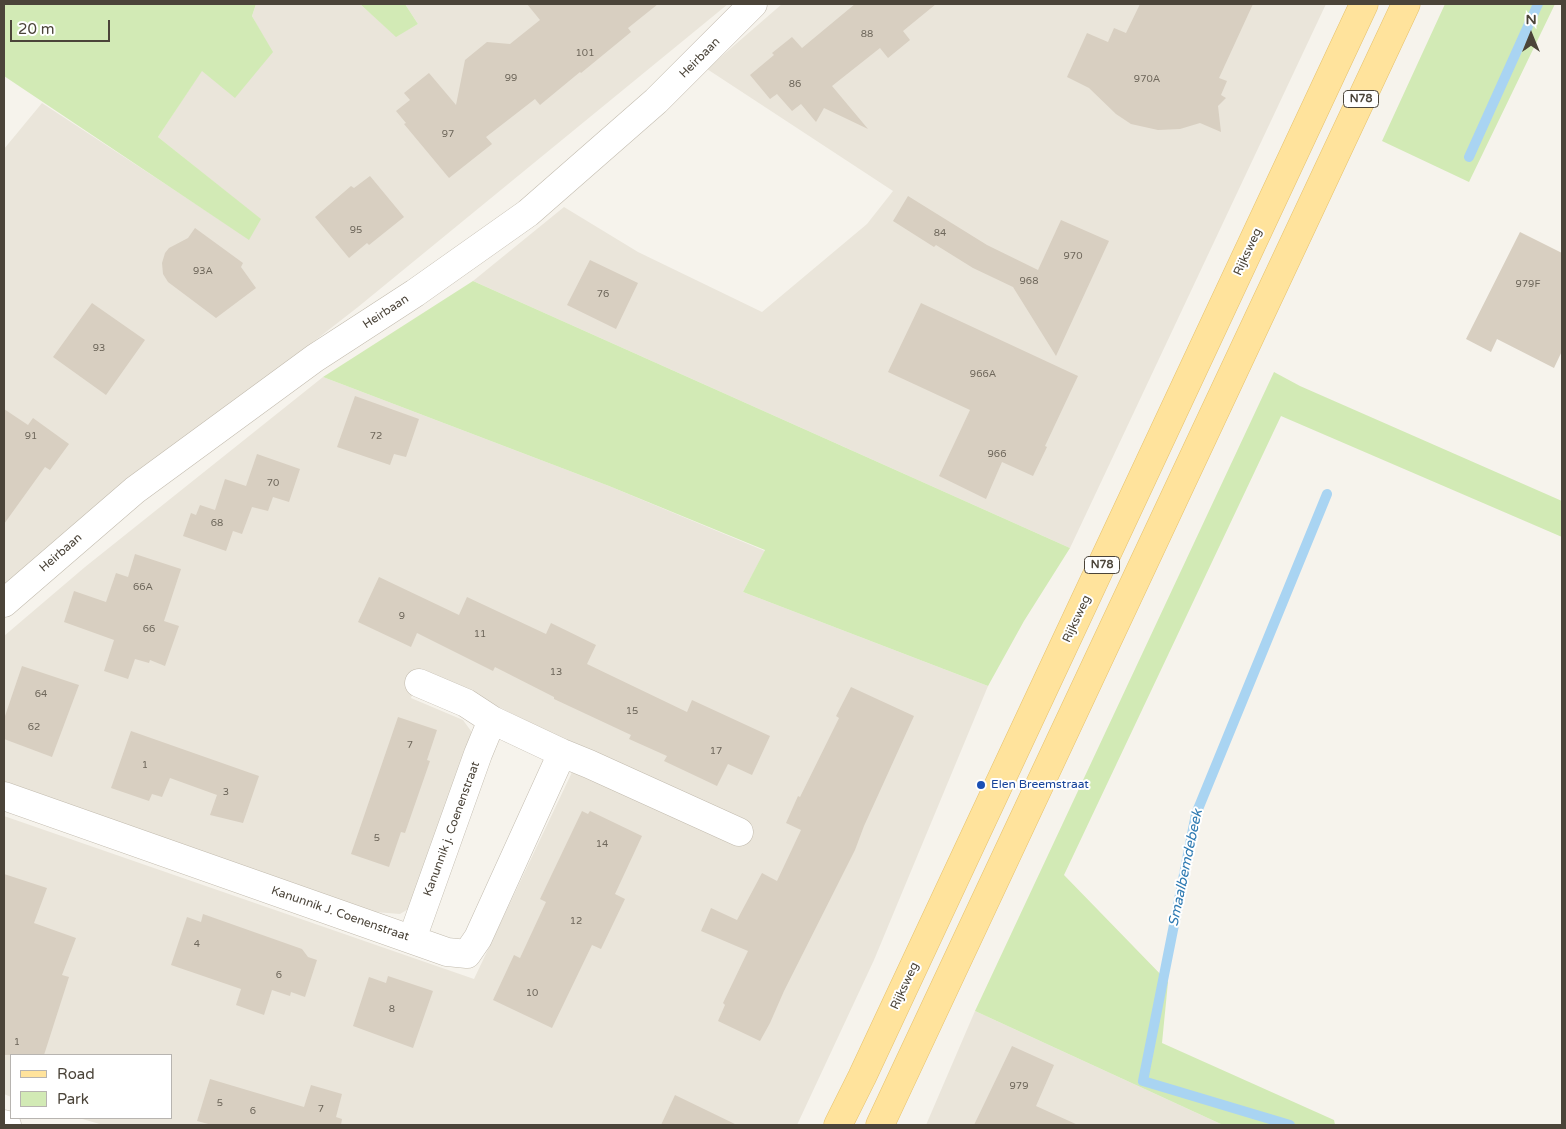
<!DOCTYPE html>
<html>
<head>
<meta charset="utf-8">
<style>
  body { margin:0 }
  #map { position:relative; width:1566px; height:1129px; overflow:hidden; background:#f6f3ec; font-family:"Varela Round",sans-serif }
  canvas { display:block }
  .frame { position:absolute; inset:0; border:5px solid #4b4439; pointer-events:none }
  .legend { position:absolute; left:10px; top:1054px; width:162px; height:65px; box-sizing:border-box; background:#fff; border:1px solid #b7b4b0; margin:0; padding:6px 9px; list-style:none; font-size:15px; color:#4b4439 }
  .legend li { display:flex; align-items:center; gap:10px; height:25px }
  .legend b { width:25px; border:1px solid #b7b4b0 }
  .north { position:absolute; left:1506px; top:10px; width:50px; height:50px; -webkit-text-stroke:4px #fff; paint-order:stroke; rotate:0deg; font-size:14px; font-weight:700; line-height:20px; text-align:center; color:#4b4439 }
  .north::after { content:''; display:block; margin:auto; width:18px; height:22px; background:#4b4439; clip-path:polygon(50% 0,100% 100%,50% 72%,0 100%) }
  .scale { position:absolute; left:10px; top:20px; width:100px; height:22px; box-sizing:border-box; border:2px solid #4b4439; border-top:0; padding-left:6px; font-size:15px; line-height:18px; white-space:nowrap; color:#4b4439; -webkit-text-stroke:4px #fff; paint-order:stroke }
</style>
</head>
<body>
<div id="map">
<canvas width="1566" height="1129"></canvas>
<div class="frame"></div>
<ul class="legend">
<li><b style="height:6px;background:#ffe39c"></b>Road</li>
<li><b style="height:14px;background:#d2eab5"></b>Park</li>
</ul>
<div class="north">N</div>
<div class="scale">20 m</div>
</div>
<script>
const g = document.querySelector('canvas').getContext('2d');
g.lineJoin = 'round';
function paint(path, color) { g.fillStyle = color; g.fill(path, 'evenodd'); }
function strokePath(path, color, width, dash) { g.strokeStyle = color; g.lineWidth = width; g.lineCap = dash ? 'butt' : 'round'; g.setLineDash(dash || []); g.stroke(path); }
function label(font, color, halo, rows, align = 'center') {
  g.font = font + ' "Varela Round",sans-serif'; g.lineWidth = 4; g.setLineDash([]); g.textBaseline = 'middle'; g.strokeStyle = halo; g.fillStyle = color; for (const [text, x, y, turn = 0] of rows) {
    g.save(); g.translate(x, y); g.rotate((+turn || 0) * Math.PI / 180); g.textAlign = isNaN(turn) ? turn : align; if (halo) g.strokeText(text, 0, 0); g.fillText(text, 0, 0); g.restore();
  }
}
const residential = new Path2D(`
  M 256,4 L 360,4 L 396,36 L 418,24 L 405,4 L 728,4 L 358,307 L 96,511 L 4,590 L 4,149 L 42,103 L 249,239 L 260,219 L 158,137 L 202,70 L 235,97 L 272,52 L 252,16 Z
  M 782,4 L 1326,4 L 1070,548 L 473,281 L 564,207 L 638,252 L 762,312 L 867,224 L 893,191 L 707,69 Z
  M 323,377 L 609,486 L 765,551 L 743,592 L 988,686 L 874,960 L 797,1125 L 103,1125 L 79,1118 L 171,1118 L 171,1055 L 11,1055 L 11,1097 L 4,1094 L 4,816 L 474,979 L 583,749 L 421,668 L 411,698 L 463,720 L 471,731 L 470,756 L 415,905 L 400,914 L 375,912 L 4,787 L 4,636 L 85,567 Z
  M 975,1011 L 1223,1125 L 926,1125 Z`);
const green = new Path2D(`
  M 4,4 L 256,4 L 252,16 L 273,52 L 235,98 L 202,71 L 158,137 L 261,219 L 249,240 L 4,76 Z
  M 360,4 L 405,4 L 418,24 L 396,37 Z
  M 1445,4 L 1555,4 L 1469,182 L 1382,141 Z
  M 473,281 L 1070,548 L 1024,621 L 988,686 L 743,592 L 765,550 L 609,486 L 323,377 Z
  M 1274,372 L 1300,386 L 1562,501 L 1562,537 L 1281,416 L 1064,875 L 1168,982 L 1162,1043 L 1334,1120 L 1335,1125 L 1223,1125 L 975,1011 Z`);
const stream = new Path2D(`
  M 1469,157 L 1538,4
  M 1290,1125 L 1143,1081 L 1196,814 L 1327,494`);
const building = new Path2D(`
  M 527,4 L 658,4 L 628,28 L 631,32 L 581,73 L 580,72 L 540,105 L 535,99 L 486,137 L 492,144 L 449,178 L 404,124 L 406,123 L 396,111 L 410,100 L 404,93 L 429,73 L 456,105 L 465,60 L 487,42 L 510,44 L 540,20 Z
  M 855,4 L 936,4 L 903,31 L 910,40 L 888,58 L 880,48 L 832,86 L 868,129 L 824,108 L 816,122 L 801,104 L 792,111 L 777,94 L 770,99 L 750,75 L 774,55 L 772,53 L 792,37 L 802,48 Z
  M 1140,4 L 1253,4 L 1219,78 L 1227,81 L 1221,95 L 1226,98 L 1218,106 L 1221,132 L 1200,123 L 1180,129 L 1158,130 L 1131,124 L 1116,114 L 1089,88 L 1067,77 L 1087,33 L 1108,42 L 1114,28 L 1126,33 Z
  M 370,176 L 404,217 L 369,245 L 367,243 L 349,258 L 315,217 L 351,186 L 354,188 Z
  M 908,196 L 987,245 L 1038,270 L 1061,220 L 1109,241 L 1056,356 L 1013,287 L 973,268 L 936,245 L 934,247 L 893,221 Z
  M 195,228 L 243,263 L 241,267 L 256,288 L 216,318 L 168,282 L 163,274 L 162,263 L 165,253 L 169,248 L 188,238 Z
  M 1520,232 L 1562,253 L 1562,351 L 1554,368 L 1497,339 L 1491,352 L 1466,339 Z
  M 590,260 L 638,283 L 616,329 L 567,305 Z
  M 92,303 L 145,340 L 106,395 L 53,357 Z
  M 921,303 L 1078,376 L 1045,446 L 1047,447 L 1033,476 L 1002,462 L 986,499 L 939,476 L 970,410 L 888,372 Z
  M 355,396 L 419,419 L 406,457 L 394,454 L 390,465 L 337,447 Z
  M 4,409 L 28,425 L 33,418 L 69,444 L 50,470 L 45,467 L 4,524 Z
  M 257,454 L 300,469 L 289,502 L 273,497 L 268,511 L 252,507 L 242,534 L 233,531 L 226,551 L 183,536 L 191,513 L 196,515 L 200,505 L 215,510 L 225,479 L 246,486 Z
  M 135,554 L 181,569 L 164,621 L 179,626 L 165,666 L 150,660 L 149,663 L 135,659 L 128,679 L 104,671 L 114,640 L 64,622 L 74,591 L 106,602 L 116,573 L 128,577 Z
  M 379,577 L 459,615 L 467,597 L 546,634 L 551,623 L 596,645 L 587,664 L 687,712 L 692,700 L 770,736 L 752,775 L 728,764 L 717,786 L 664,761 L 667,756 L 629,739 L 631,735 L 554,699 L 554,697 L 495,667 L 493,671 L 417,633 L 411,647 L 358,622 Z
  M 22,666 L 79,685 L 52,757 L 4,739 L 4,719 Z
  M 851,687 L 914,716 L 864,826 L 855,850 L 784,991 L 770,1023 L 760,1041 L 718,1021 L 725,1005 L 723,1003 L 748,951 L 701,931 L 711,908 L 737,920 L 762,873 L 777,881 L 801,830 L 786,823 L 798,796 L 800,797 L 839,718 L 836,716 Z
  M 398,717 L 437,730 L 427,760 L 430,761 L 405,833 L 401,832 L 389,867 L 351,854 Z
  M 131,731 L 259,776 L 243,823 L 210,815 L 217,795 L 170,778 L 162,797 L 152,794 L 149,801 L 111,788 Z
  M 582,811 L 588,814 L 590,811 L 642,836 L 615,894 L 625,899 L 601,949 L 592,945 L 552,1028 L 493,1000 L 514,955 L 520,958 L 546,902 L 540,899 Z
  M 4,874 L 47,888 L 34,923 L 76,938 L 62,975 L 69,977 L 44,1055 L 4,1055 Z
  M 203,914 L 302,949 L 308,957 L 317,960 L 305,997 L 291,992 L 290,996 L 272,990 L 264,1015 L 236,1005 L 241,989 L 171,965 L 187,917 L 201,922 Z
  M 388,976 L 433,991 L 413,1048 L 353,1026 L 369,977 L 386,983 Z
  M 1012,1046 L 1054,1065 L 1036,1106 L 1078,1125 L 974,1125 Z
  M 210,1079 L 304,1107 L 311,1085 L 342,1094 L 336,1117 L 342,1119 L 341,1125 L 212,1125 L 197,1121 Z
  M 675,1095 L 737,1125 L 661,1125 Z`);
const minor = new Path2D(`
  M 4,603 L 135,490 L 315,358 L 415,293 L 528,213 L 656,101 L 753,4
  M 419,683 L 466,703 L 492,720 L 562,753 L 589,764 L 739,832
  M 4,796 L 447,952 L 467,954 L 478,938 L 562,753
  M 412,939 L 478,754 L 492,720
  M 4,1124 L 7,1125`);
const major = new Path2D(`
  M 838,1125 L 862,1077 L 1364,4
  M 880,1125 L 1406,4`);
const markers = [
  [981,785,5,"#1a4fb4"]
];
const numberNames = [
  ["88",867,34],
  ["101",585,53],
  ["99",511,78],
  ["970A",1147,79],
  ["86",795,84],
  ["97",448,134],
  ["95",356,230],
  ["84",940,233],
  ["970",1073,256],
  ["93A",203,271],
  ["968",1029,281],
  ["979F",1528,284],
  ["76",603,294],
  ["93",99,348],
  ["966A",983,374],
  ["91",31,436],
  ["72",376,436],
  ["966",997,454],
  ["70",273,483],
  ["68",217,523],
  ["66A",143,587],
  ["9",402,616],
  ["66",149,629],
  ["11",480,634],
  ["13",556,672],
  ["64",41,694],
  ["15",632,711],
  ["62",34,727],
  ["7",410,745],
  ["17",716,751],
  ["1",145,765],
  ["3",226,792],
  ["5",377,838],
  ["14",602,844],
  ["12",576,921],
  ["4",197,944],
  ["6",279,975],
  ["10",532,993],
  ["8",392,1009],
  ["1",17,1042],
  ["979",1019,1086],
  ["5",220,1103],
  ["7",321,1109],
  ["6",253,1111]
];
const shields = [
  [1361,99,35],
  [1102,565,35]
];
const shieldNames = [
  ["N78",1361,99],
  ["N78",1102,565]
];
const streetNames = [
  ["Heirbaan",700,58,-45],
  ["Rijksweg",1248,252,-65],
  ["Heirbaan",386,312,-33],
  ["Heirbaan",61,553,-41],
  ["Rijksweg",1077,619,-65],
  ["Kanunnik j. Coenenstraat",452,829,-70],
  ["Kanunnik J. Coenenstraat",340,914,19],
  ["Rijksweg",905,986,-65]
];
const transitNames = [
  ["Elen Breemstraat",991,785]
];
const waterNames = [
  ["Smaalbemdebeek",1186,868,-78]
];
paint(residential, '#eae5da');
paint(green, '#d2eab5');
strokePath(stream, '#a9d4f2', 10);
paint(building, '#d8cfc1');
strokePath(minor, '#c2bbae', 29);
strokePath(major, '#e6c16a', 29);
strokePath(minor, '#fff', 28);
strokePath(major, '#ffe39c', 28);
for (const [x, y, r, color] of markers) { const dot = new Path2D(); dot.arc(x, y, r, 0, 2 * Math.PI); g.fillStyle = color; g.fill(dot); strokePath(dot, '#fff', 2); }
label('10px', '#6e675b', null, numberNames);
for (const [x, y, w] of shields) { const box = new Path2D(); box.roundRect(x - w / 2, y - 8.5, w, 17, 4); g.fillStyle = '#fff'; g.fill(box); strokePath(box, '#4b4439', 1); }
label('bold 11px', '#4b4439', null, shieldNames);
label('12px', '#4b4439', '#fff', streetNames);
label('12px', '#164399', '#fff', transitNames, 'left');
label('italic 14px', '#2e7ab2', '#fff', waterNames);
</script>
</body>
</html>
